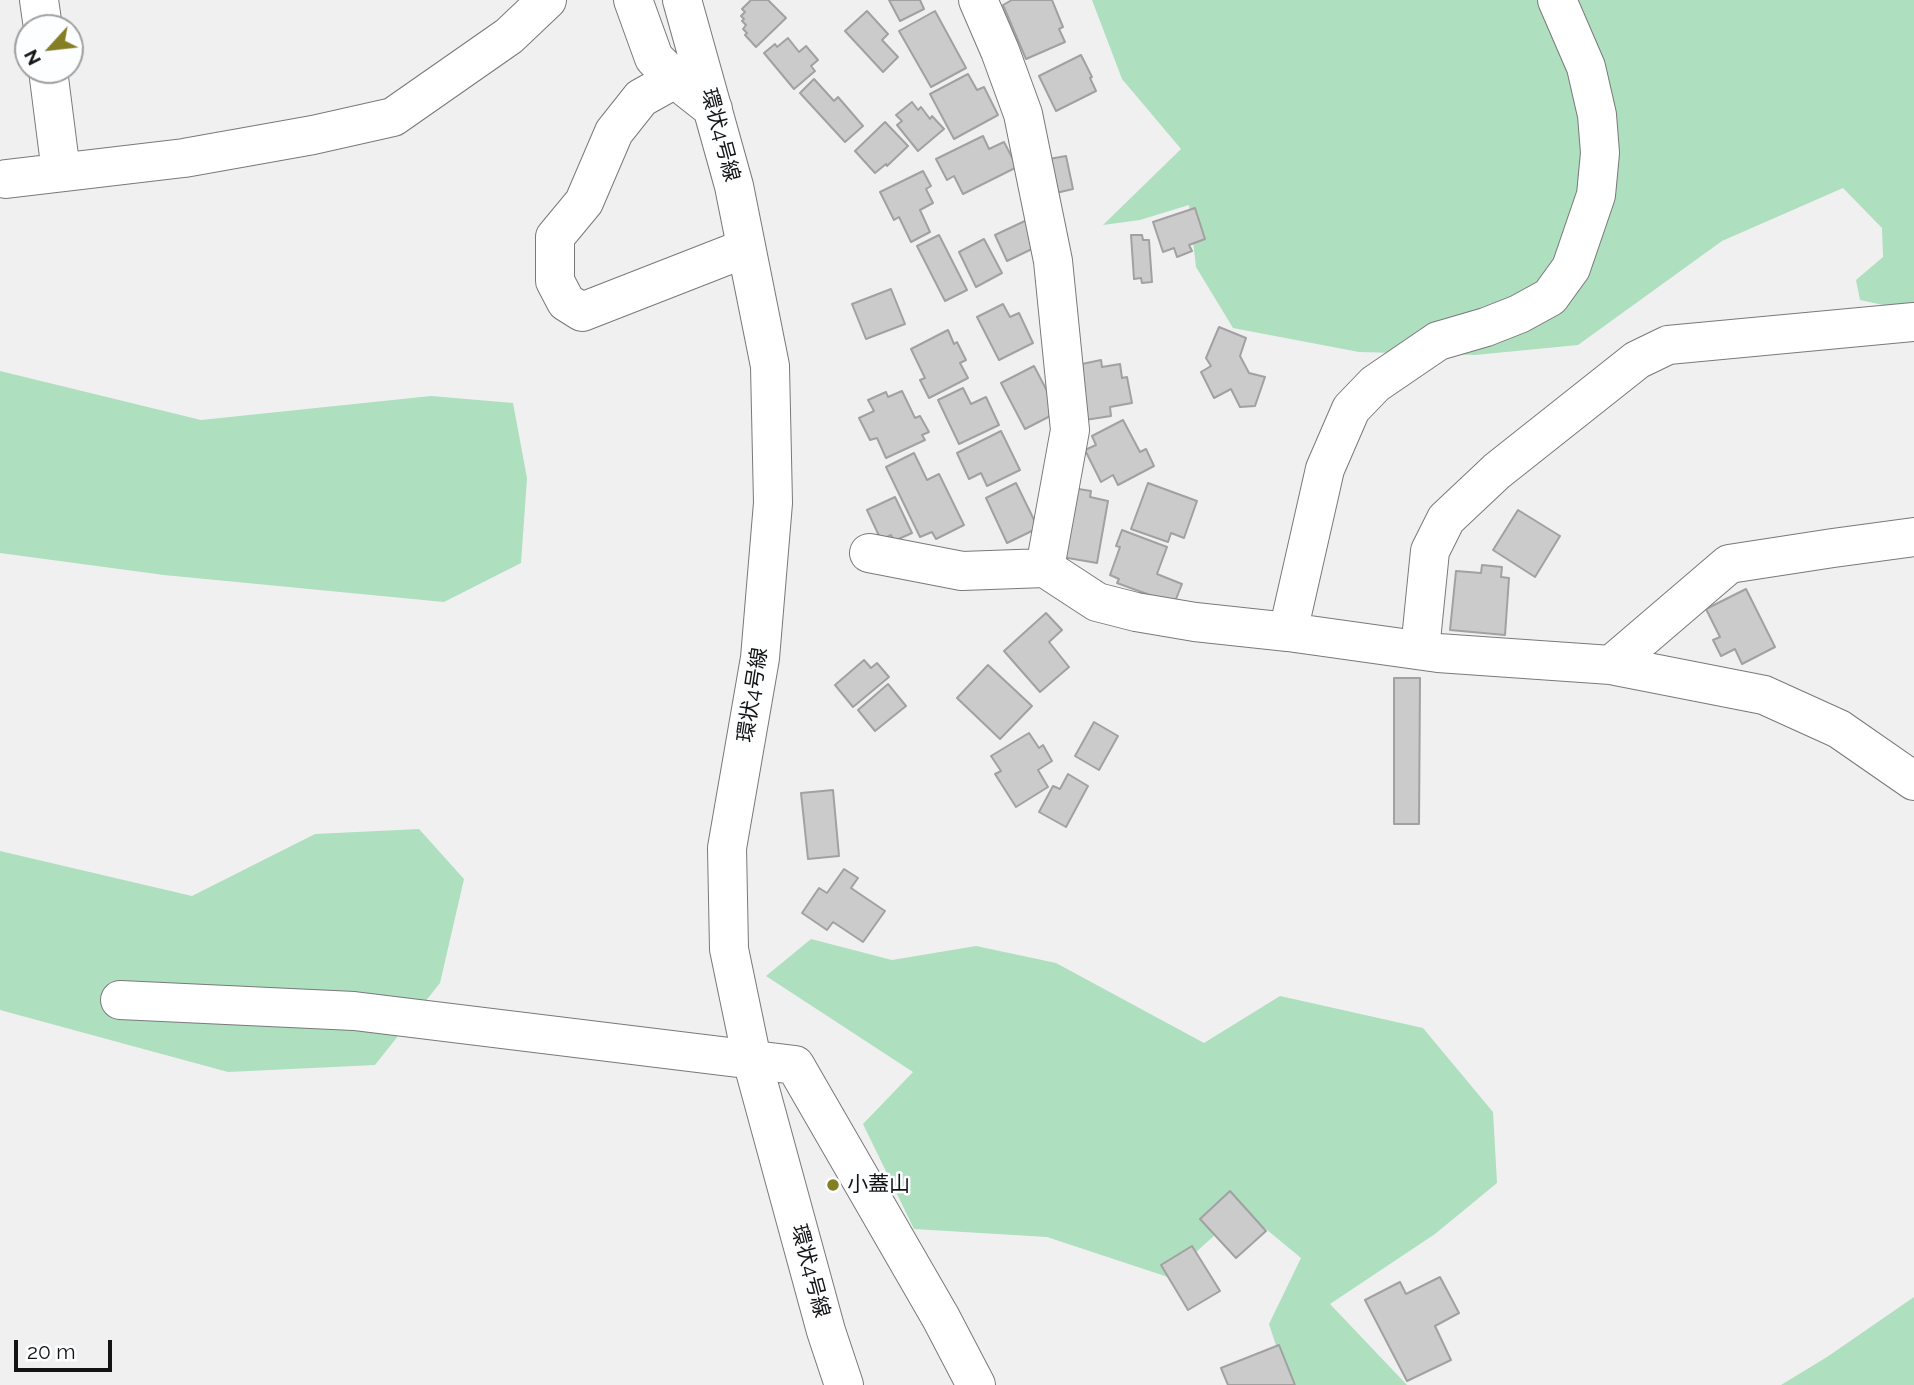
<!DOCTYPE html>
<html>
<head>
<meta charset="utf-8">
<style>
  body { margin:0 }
  #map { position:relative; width:1914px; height:1385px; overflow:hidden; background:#f0f0f1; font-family:Raleway,sans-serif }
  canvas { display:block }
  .north { position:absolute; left:14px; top:14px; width:70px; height:70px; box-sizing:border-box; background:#fdfeff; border:2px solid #a0a0a1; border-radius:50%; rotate:243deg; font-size:19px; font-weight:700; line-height:28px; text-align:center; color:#141415 }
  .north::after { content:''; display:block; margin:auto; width:24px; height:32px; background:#847e25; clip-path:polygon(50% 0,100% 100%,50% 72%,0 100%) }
  .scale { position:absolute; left:14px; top:1340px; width:98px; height:32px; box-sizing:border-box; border:4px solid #141415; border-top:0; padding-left:9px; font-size:21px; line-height:24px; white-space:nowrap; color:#141415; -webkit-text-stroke:5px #fdfeff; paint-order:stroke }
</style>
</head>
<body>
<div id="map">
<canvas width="1914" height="1385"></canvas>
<div class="north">N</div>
<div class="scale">20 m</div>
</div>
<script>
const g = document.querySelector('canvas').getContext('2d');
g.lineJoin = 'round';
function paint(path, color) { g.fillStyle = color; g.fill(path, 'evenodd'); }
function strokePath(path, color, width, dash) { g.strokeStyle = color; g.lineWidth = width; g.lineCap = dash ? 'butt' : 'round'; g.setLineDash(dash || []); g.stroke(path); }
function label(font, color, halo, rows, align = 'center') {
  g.font = font + ' Raleway,"Noto Sans JP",sans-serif'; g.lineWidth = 5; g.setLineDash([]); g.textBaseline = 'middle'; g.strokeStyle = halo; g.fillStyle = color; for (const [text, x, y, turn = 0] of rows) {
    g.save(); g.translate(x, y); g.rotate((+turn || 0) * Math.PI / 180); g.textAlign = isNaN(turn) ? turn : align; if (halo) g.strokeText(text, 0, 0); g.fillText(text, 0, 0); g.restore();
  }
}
const green = new Path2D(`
  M 1092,0 L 1914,0 L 1914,302 L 1888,306 L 1860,300 L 1856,280 L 1883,257 L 1882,228 L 1843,188 L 1722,241 L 1578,345 L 1475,355 L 1359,352 L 1233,328 L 1196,267 L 1189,205 L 1140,220 L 1103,225 L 1181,149 L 1122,79 Z
  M 0,371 L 201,420 L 431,396 L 513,403 L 527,478 L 521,563 L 444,602 L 164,575 L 0,553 Z
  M 419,829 L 464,879 L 440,983 L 375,1065 L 228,1072 L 0,1010 L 0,851 L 192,896 L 315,834 Z
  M 811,939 L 892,960 L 976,946 L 1056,963 L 1204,1043 L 1280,996 L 1423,1028 L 1493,1112 L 1497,1183 L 1435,1234 L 1330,1304 L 1407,1385 L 1289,1385 L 1269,1324 L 1301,1258 L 1243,1210 L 1168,1277 L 1047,1237 L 914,1229 L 863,1124 L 913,1072 L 766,976 Z
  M 1914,1297 L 1914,1385 L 1781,1385 L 1827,1357 Z`);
const building = new Path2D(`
  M 751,0 L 768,0 L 786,18 L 756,47 L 745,35 L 747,33 L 743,29 L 746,25 L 742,21 L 744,19 L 741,16 L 745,12 L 742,9 Z
  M 889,0 L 920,0 L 924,9 L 900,21 Z
  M 1012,0 L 1052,0 L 1063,27 L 1059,29 L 1065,42 L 1026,59 L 1003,5 Z
  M 867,11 L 888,34 L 882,40 L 898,57 L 883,72 L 845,31 Z
  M 935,11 L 966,68 L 931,87 L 899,31 Z
  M 788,38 L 799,52 L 806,46 L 818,60 L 811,66 L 815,71 L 794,89 L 764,53 L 775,44 L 777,47 Z
  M 1081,55 L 1092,77 L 1090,78 L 1096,91 L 1056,111 L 1039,76 Z
  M 968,74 L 977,90 L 984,87 L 998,115 L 954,139 L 930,94 Z
  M 814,79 L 834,101 L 838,97 L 863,126 L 845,142 L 800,93 Z
  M 912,102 L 918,110 L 921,107 L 930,119 L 932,116 L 944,129 L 918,151 L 897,125 L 902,121 L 896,115 Z
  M 885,122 L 908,146 L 887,166 L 886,164 L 875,173 L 855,151 Z
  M 983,136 L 989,149 L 1004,142 L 1017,167 L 963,194 L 954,176 L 947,180 L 936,159 Z
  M 1066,156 L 1073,189 L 1056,193 L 1049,159 Z
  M 923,171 L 931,186 L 926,189 L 933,203 L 920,210 L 930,232 L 911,242 L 899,217 L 894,220 L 880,192 Z
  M 1195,208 L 1205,239 L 1189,245 L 1192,251 L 1177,257 L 1174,248 L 1163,252 L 1153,222 Z
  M 1027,220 L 1034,248 L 1007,261 L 995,235 Z
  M 939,235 L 967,290 L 945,301 L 917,246 Z
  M 1131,235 L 1142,235 L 1143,240 L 1149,240 L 1152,282 L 1142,283 L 1141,278 L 1134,279 Z
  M 984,239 L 1002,273 L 976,287 L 959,252 Z
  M 891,289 L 905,324 L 866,339 L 852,304 Z
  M 1003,304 L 1010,317 L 1019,313 L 1033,343 L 999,360 L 977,317 Z
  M 1219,327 L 1246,338 L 1240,356 L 1249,373 L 1265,377 L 1255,406 L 1240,407 L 1231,389 L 1214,398 L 1201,372 L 1211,366 L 1206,358 Z
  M 948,330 L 954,344 L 957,342 L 966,360 L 960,363 L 968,378 L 929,398 L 920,380 L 925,378 L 911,349 Z
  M 1101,360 L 1102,367 L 1120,364 L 1122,378 L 1127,377 L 1132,403 L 1110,407 L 1111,416 L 1085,420 L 1082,364 Z
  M 1034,366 L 1058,412 L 1025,429 L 1001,383 Z
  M 963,388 L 971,404 L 986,397 L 999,425 L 959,444 L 938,400 Z
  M 902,391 L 915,418 L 920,416 L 929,432 L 922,435 L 925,440 L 886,458 L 877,438 L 870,440 L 859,418 L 874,411 L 868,400 L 886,392 L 888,397 Z
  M 1123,420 L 1140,452 L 1146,449 L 1154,466 L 1118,485 L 1113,475 L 1101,482 L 1085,450 L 1096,445 L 1092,436 Z
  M 1001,431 L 1020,470 L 987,486 L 981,473 L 969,479 L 957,453 Z
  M 914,453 L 927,480 L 939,474 L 964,525 L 936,539 L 932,532 L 920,537 L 886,467 Z
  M 1016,483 L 1038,528 L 1007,543 L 986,498 Z
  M 1148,483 L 1197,501 L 1184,538 L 1171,533 L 1168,542 L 1131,529 Z
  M 1072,488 L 1091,491 L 1090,497 L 1108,501 L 1097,563 L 1062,557 Z
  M 895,497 L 912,533 L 894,541 L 891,535 L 881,540 L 867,510 Z
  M 1518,510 L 1560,536 L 1535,577 L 1493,550 Z
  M 1122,530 L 1167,547 L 1157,574 L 1182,584 L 1174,604 L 1117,583 L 1119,579 L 1110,575 L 1120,547 L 1116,546 Z
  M 1482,565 L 1502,567 L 1501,577 L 1509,578 L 1505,635 L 1450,630 L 1456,571 L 1481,573 Z
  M 1746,589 L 1775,647 L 1742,664 L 1735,649 L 1721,656 L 1713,640 L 1720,637 L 1706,609 Z
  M 1046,613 L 1062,630 L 1049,642 L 1069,667 L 1040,692 L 1004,651 Z
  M 864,660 L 871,668 L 877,663 L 889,677 L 853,707 L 835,685 Z
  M 988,665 L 1032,706 L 1000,739 L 957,698 Z
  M 1394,678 L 1420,678 L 1419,824 L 1394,824 Z
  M 888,684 L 906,706 L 875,731 L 858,710 Z
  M 1094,722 L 1118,736 L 1099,770 L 1075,756 Z
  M 1029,733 L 1039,748 L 1043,745 L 1052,761 L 1038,770 L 1048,787 L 1016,807 L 995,774 L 1001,771 L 991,756 Z
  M 1068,774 L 1088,786 L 1066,827 L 1039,812 L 1053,786 L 1060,789 Z
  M 833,790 L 839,856 L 808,859 L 801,793 Z
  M 844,869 L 858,878 L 851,888 L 885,911 L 863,942 L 833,922 L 827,930 L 802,913 L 819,888 L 827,893 Z
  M 1230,1191 L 1266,1231 L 1236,1258 L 1200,1219 Z
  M 1192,1246 L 1220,1291 L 1188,1310 L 1161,1265 Z
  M 1440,1277 L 1459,1313 L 1435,1326 L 1451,1360 L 1407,1381 L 1365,1300 L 1400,1282 L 1406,1294 Z
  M 1279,1345 L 1295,1385 L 1228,1385 L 1221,1368 Z`);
const minor = new Path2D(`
  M 39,0 L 43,28
  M 978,0 L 1000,51 L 1023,114 L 1053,261 L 1070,430 L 1045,568
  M 48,70 L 61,172
  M 675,79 L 641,98 L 614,132 L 584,202 L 555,237 L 555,281 L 566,302 L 582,312 L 746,248
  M 6,179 L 184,158 L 313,135 L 393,117 L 509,36 L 547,0
  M 869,553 L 962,571 L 1045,568 L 1097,602 L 1136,612 L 1195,622 L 1288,632 L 1438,653 L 1611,665 L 1764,695 L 1839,729 L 1914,781
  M 1288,632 L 1325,469 L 1351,409 L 1375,384 L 1438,341 L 1486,327 L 1519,314 L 1550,297 L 1571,268 L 1596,195 L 1600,153 L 1597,115 L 1586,67 L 1557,0
  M 1420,650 L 1430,551 L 1446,519 L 1497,471 L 1637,360 L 1668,345 L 1914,322
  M 1611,665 L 1729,564 L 1833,548 L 1914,537
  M 120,1000 L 354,1011 L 795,1065 L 941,1318 L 976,1385`);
const major = new Path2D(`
  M 633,0 L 654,58 L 675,79 L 713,109
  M 682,0 L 734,186 L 770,366 L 773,503 L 760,658 L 727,848 L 729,949 L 752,1060 L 826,1331 L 844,1385`);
const markers = [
  [833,1185,7,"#847e25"]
];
const streetNames = [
  ["環状4号線",720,135,75],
  ["環状4号線",753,695,-81],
  ["環状4号線",810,1271,75]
];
const poiNames = [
  ["小蓋山",847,1185]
];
paint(green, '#aedfbe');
paint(building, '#cccbcc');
strokePath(building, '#a2a1a2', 2);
strokePath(minor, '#79797a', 40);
strokePath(major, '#79797a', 40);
strokePath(minor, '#fff', 38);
strokePath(major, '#fff', 38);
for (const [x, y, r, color] of markers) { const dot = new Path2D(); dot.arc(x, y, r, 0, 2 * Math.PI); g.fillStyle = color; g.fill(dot); strokePath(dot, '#fdfeff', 2.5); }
label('21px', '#141415', '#fdfeff', streetNames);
label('21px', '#141415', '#fdfeff', poiNames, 'left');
</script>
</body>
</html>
